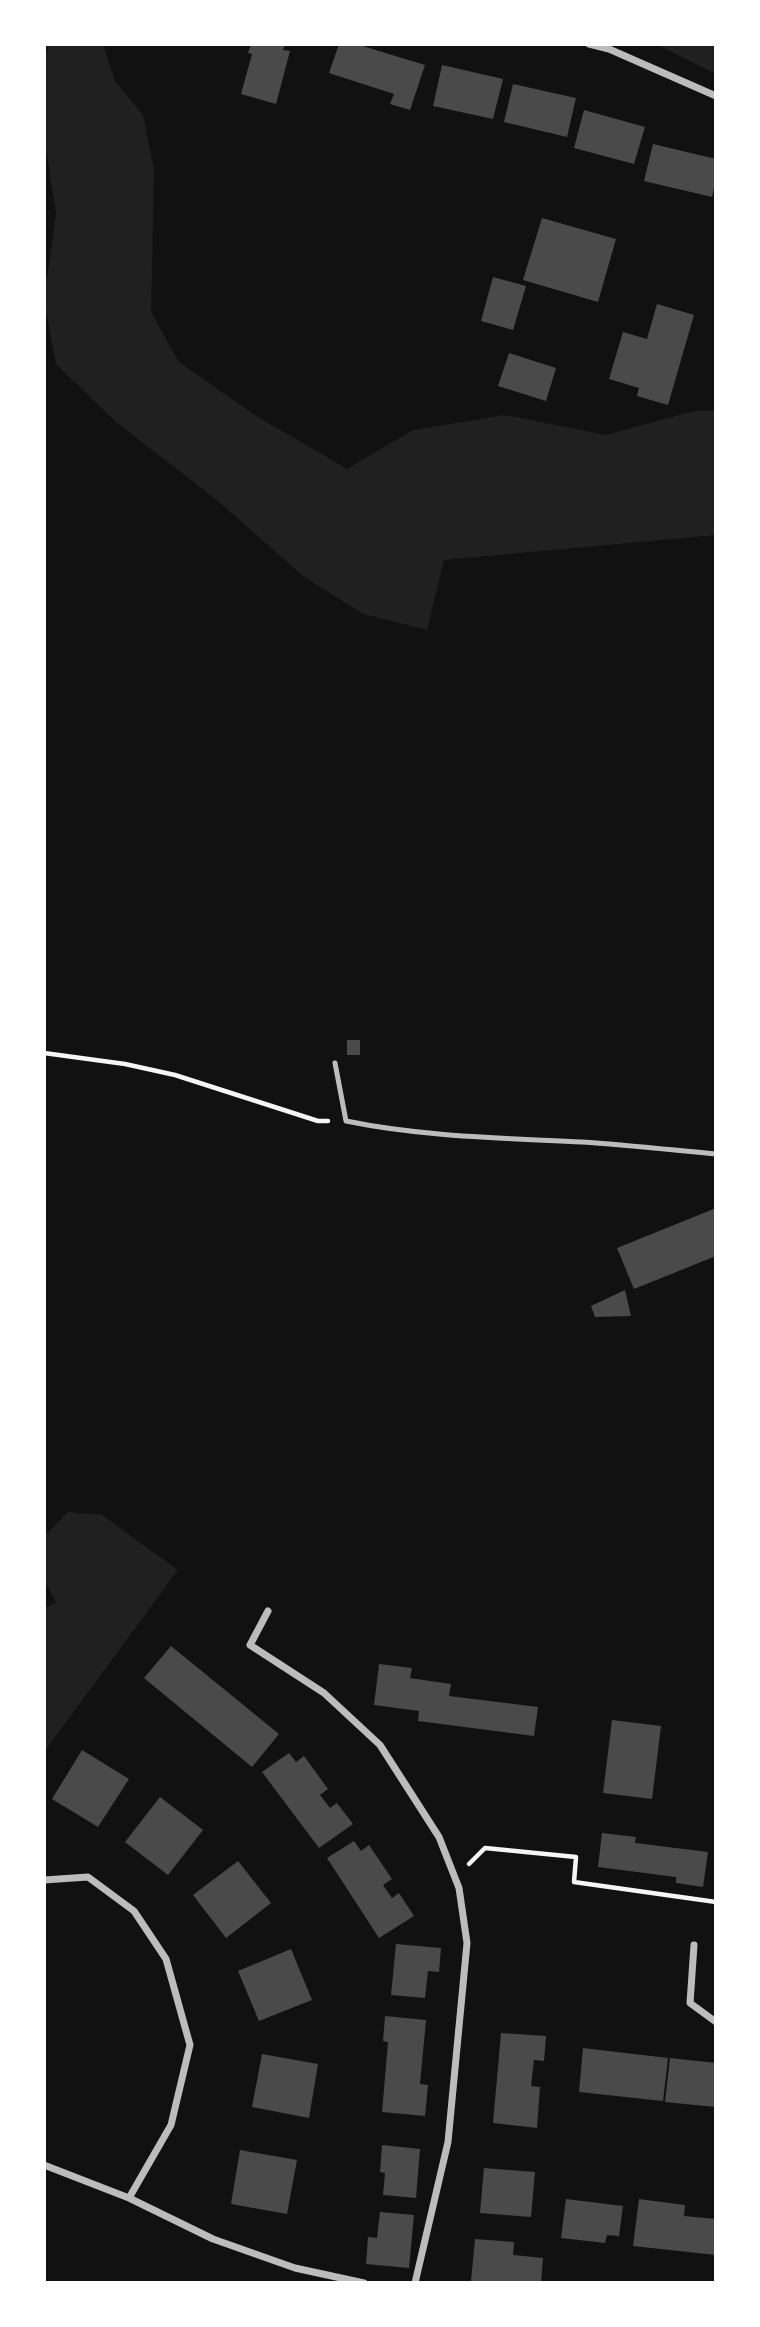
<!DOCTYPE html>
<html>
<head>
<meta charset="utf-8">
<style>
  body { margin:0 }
  #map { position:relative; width:760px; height:2327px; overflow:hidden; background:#111; font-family:"Alegreya Sans",sans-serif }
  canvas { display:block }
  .frame { position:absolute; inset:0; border:46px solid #fff; pointer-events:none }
</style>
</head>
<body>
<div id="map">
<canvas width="760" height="2327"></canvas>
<div class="frame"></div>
</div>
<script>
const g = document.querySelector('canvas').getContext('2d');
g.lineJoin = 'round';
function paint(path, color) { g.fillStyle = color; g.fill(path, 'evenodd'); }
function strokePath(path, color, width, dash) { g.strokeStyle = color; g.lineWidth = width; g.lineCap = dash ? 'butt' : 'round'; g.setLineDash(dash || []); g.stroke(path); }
const green = new Path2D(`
  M 52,44 L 103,44 L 115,81 L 143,115 L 154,170 L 151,312 L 178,361 L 253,414 L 347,469 L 413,430 L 505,415 L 606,435 L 694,411 L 716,411 L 716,535 L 444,560 L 427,630 L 363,614 L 303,576 L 218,501 L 116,422 L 56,364 L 44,300 L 56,213 L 44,135 L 44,77 L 48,45 Z
  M 656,44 L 716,44 L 716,74 Z
  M 68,1512 L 102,1515 L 178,1570 L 44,1752 L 44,1608 L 56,1603 L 44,1578 L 44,1537 Z`);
const building = new Path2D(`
  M 251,44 L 285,44 L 283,50 L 290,51 L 276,104 L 241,94 L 252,54 L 248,53 Z
  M 339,44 L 356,44 L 425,65 L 410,110 L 390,104 L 394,94 L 329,73 Z
  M 442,65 L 503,79 L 493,119 L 433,106 Z
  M 513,84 L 576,98 L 567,137 L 504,122 Z
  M 584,110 L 645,127 L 634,164 L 574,148 Z
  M 653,144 L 716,159 L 716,180 L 712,197 L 644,181 Z
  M 542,218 L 616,239 L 598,302 L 523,280 Z
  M 493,277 L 526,286 L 513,330 L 481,321 Z
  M 657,304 L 694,315 L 668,405 L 637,396 L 639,388 L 609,379 L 623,332 L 647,339 Z
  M 509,353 L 556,368 L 546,401 L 498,386 Z
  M 347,1040 L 360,1040 L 360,1055 L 347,1055 Z
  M 716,1208 L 716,1256 L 634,1289 L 617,1248 Z
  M 625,1290 L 631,1316 L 595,1317 L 591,1306 Z
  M 171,1646 L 279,1734 L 252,1767 L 144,1678 Z
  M 379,1664 L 412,1668 L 410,1678 L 451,1684 L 449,1696 L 538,1707 L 534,1736 L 418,1721 L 419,1711 L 374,1705 Z
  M 612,1720 L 661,1726 L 652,1799 L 603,1793 Z
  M 82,1750 L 129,1779 L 98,1827 L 52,1799 Z
  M 289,1753 L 296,1762 L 304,1756 L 328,1789 L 320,1795 L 330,1808 L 337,1803 L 353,1824 L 319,1848 L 262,1772 Z
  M 160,1797 L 203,1830 L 168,1875 L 125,1842 Z
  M 602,1833 L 636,1837 L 635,1843 L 708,1852 L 703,1887 L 676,1883 L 676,1877 L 598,1867 Z
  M 354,1841 L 361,1851 L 369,1845 L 392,1879 L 383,1885 L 392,1898 L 399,1893 L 414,1916 L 379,1938 L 327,1858 Z
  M 238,1861 L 271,1903 L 226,1938 L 193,1895 Z
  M 396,1944 L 441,1948 L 439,1972 L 428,1971 L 425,1998 L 391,1995 Z
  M 291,1949 L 312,2000 L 259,2021 L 238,1971 Z
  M 385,2016 L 426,2020 L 420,2084 L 428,2085 L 425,2116 L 382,2112 L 388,2042 L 383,2041 Z
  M 501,2033 L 546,2036 L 544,2061 L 534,2060 L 531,2086 L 540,2087 L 537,2128 L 493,2123 Z
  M 583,2048 L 668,2058 L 663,2101 L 579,2092 Z
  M 262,2054 L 318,2064 L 309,2118 L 252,2107 Z
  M 670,2058 L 716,2063 L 716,2107 L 665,2102 Z
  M 382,2145 L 420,2149 L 416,2198 L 383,2195 L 385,2173 L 380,2172 Z
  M 240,2150 L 297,2160 L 287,2214 L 231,2204 Z
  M 484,2168 L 535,2172 L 531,2217 L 480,2213 Z
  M 566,2199 L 623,2206 L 619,2236 L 607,2235 L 605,2243 L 561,2238 Z
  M 639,2199 L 685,2205 L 684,2216 L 716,2219 L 716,2255 L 633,2246 Z
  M 380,2212 L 414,2215 L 409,2268 L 366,2264 L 368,2237 L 377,2238 Z
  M 475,2239 L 514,2242 L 513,2255 L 543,2258 L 541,2283 L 471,2281 Z`);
const path = new Path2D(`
  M 44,1053 L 125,1064 L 175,1075 L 318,1121 L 328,1121
  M 469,1864 L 485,1848 L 576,1857 L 574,1882 L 716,1902`);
const service = new Path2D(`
  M 335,1063 L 346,1121 C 424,1137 503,1138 582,1142 C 627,1145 672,1150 716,1154`);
const minor = new Path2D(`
  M 589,44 L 609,49 L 716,96
  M 268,1611 L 250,1645 L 324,1693 L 380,1745 L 439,1837 L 459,1888 L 467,1943 L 448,2142 L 415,2283
  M 44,1880 L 88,1877 L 134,1911 L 166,1959 L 190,2045 L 171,2125 L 129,2198
  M 694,1945 L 690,2003 L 716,2022
  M 44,2165 L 129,2198 L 213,2239 L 295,2268 L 364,2283`);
paint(green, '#202020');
paint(building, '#4a4a4a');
strokePath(path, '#f5f5f5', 4.5);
strokePath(service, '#bcbcbc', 5);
strokePath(minor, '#bcbcbc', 7);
</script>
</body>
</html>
